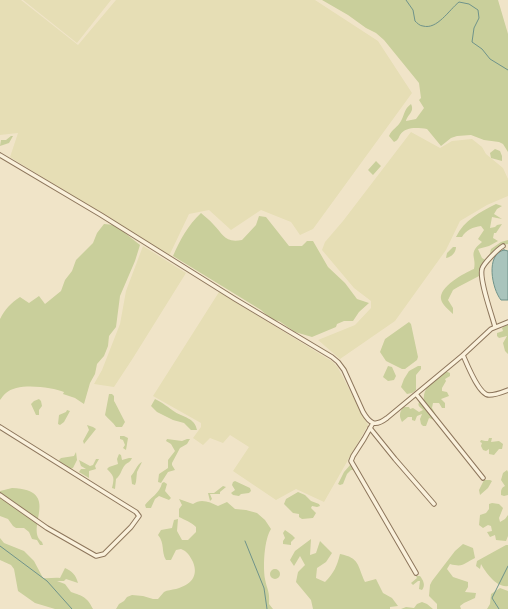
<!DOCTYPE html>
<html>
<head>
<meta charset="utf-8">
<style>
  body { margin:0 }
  canvas { display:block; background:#f0e4c8 }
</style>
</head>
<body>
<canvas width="508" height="609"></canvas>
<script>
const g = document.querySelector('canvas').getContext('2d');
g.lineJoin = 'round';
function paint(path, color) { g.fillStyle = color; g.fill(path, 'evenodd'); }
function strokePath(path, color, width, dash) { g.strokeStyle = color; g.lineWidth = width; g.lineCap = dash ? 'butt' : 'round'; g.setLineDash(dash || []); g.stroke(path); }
const farmland = new Path2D(`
  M 0,0 L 21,0 L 78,45 L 116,0 L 315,0 L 378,41 L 412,93 L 313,229 L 300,235 L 291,222 L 261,210 L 231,230 L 209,210 L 189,214 L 169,256 L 10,157 L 18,133 L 0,135 Z
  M 23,0 L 111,0 L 77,43 Z
  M 411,132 L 440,148 L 452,141 L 472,139 L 482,147 L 486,154 L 503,168 L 508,179 L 508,196 L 487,205 L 460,221 L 446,250 L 395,321 L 340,359 L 318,340 L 355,325 L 371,308 L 371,301 L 354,288 L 322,250 L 325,242 L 343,221 Z
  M 143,246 L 186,273 L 133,358 L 114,387 L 94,384 L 102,370 L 120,324 L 126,291 Z
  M 219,292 L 333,362 L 338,368 L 368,425 L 324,502 L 296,489 L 276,500 L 233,471 L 249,447 L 230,435 L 223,443 L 210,438 L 203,445 L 193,438 L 201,427 L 201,423 L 153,396 Z`);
const green = new Path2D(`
  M 322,0 L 498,0 L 508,34 L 508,152 L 503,144 L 499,142 L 484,140 L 471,135 L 457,136 L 451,138 L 441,146 L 427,129 C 418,128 406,126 400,135 C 398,139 398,140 394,142 L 389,136 C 392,129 398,127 401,121 C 405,114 404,109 411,104 C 415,112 407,115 406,121 L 416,119 L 424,108 L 419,100 L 421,98 L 419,83 L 384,40 L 376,33 L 366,28 L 348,15 Z
  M 11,136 L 13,136 L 9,143 L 0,146 L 1,140 L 6,140 Z
  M 495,149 L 500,151 L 502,156 L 502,161 L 491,158 L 490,153 Z
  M 376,161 L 381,166 L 373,175 L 368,170 Z
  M 496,204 L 502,206 L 497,209 L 494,214 L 502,219 L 492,217 L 490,228 L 495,227 L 497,225 L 502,224 L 496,233 L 494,233 L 493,238 L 498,241 L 489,246 L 478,249 L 482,258 L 487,261 L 481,275 L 458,287 L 453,290 L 448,300 L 453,308 L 453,314 C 449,310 442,305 441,299 C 439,287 464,273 474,269 C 477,256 467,254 482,242 L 478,239 L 484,230 L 481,226 C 473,227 466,230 462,237 L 456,237 C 464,220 480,212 496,204 Z
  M 201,213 C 205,217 210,220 213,224 C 224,235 224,243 242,240 L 256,225 L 259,216 L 266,217 L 289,246 L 302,246 L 307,241 L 313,241 L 328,267 L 345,283 L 357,299 L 369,303 L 359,312 L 353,321 L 344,321 L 337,324 L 336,327 L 312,337 L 295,332 L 279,321 L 272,320 L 261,310 L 173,256 C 180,240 188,225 201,213 Z
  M 104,224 L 115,225 L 140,245 L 135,261 L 120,296 L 116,327 L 109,336 L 108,346 L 104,356 L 97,364 L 95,374 L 90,383 L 84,404 L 75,398 L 63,394 L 64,392 C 52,387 17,382 6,393 C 3,395 2,398 0,400 L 0,319 C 5,309 11,303 20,297 L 29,303 L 39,296 L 45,304 L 61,291 L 65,280 L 72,271 L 76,260 L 93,243 L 97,233 Z
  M 508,240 L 508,244 C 498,245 494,250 489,257 L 491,249 L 501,242 Z
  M 453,247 L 456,247 C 456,252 452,257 446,258 L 447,253 Z
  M 409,322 L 411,324 L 418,357 L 417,360 L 405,369 L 402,369 L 386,361 L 380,352 L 385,339 Z
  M 508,324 L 508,354 L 505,351 L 503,343 L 507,336 L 499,338 L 497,336 L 497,333 L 503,331 L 502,328 Z
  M 388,366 L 392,367 L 396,376 L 394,380 L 388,381 L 383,377 Z
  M 418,366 L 421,366 L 421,369 L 416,375 L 416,390 L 412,393 L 407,394 L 401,387 L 404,379 L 409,371 Z
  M 445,371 L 450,373 L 450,376 L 445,379 L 446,381 L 442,388 L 442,391 L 447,392 L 449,396 L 441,399 L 445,403 L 445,408 L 442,408 L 439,403 L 433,403 L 432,408 L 436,415 L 434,420 L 429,418 L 426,426 L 423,426 L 421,424 L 420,419 L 422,414 L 417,416 L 415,421 L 412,420 L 412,417 L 408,417 L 402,422 C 399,416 399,412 404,407 L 409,407 L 410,409 L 413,408 L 419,412 L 423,410 C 421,407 417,407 419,402 L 424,402 C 422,387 434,380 445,371 Z
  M 109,394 L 112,394 L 114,396 L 114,401 C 116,404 123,418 125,422 L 122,427 L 116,427 C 113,422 109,420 105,415 Z
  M 39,399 L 41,401 L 42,406 L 39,410 L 39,415 L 36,415 L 31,404 L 34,401 Z
  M 155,399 C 163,403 168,407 175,412 C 183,417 195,418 197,430 L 191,430 L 184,423 L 173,420 L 157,412 L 151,406 Z
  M 67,410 L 70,411 L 64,422 L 60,425 L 58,424 L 59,415 L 66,412 Z
  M 87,425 L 93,427 L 96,429 L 84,444 L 83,441 L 89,430 Z
  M 120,436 L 124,436 L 128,438 L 126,450 L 123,448 L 125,445 L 123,440 L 120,439 Z
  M 489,438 L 492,438 L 491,442 L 499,441 L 503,444 L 502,449 L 499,449 L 494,455 L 489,454 L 489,449 L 486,451 L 483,450 L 481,446 L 482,443 L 480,442 L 481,440 L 485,441 L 488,441 Z
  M 167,439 L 182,441 L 187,439 L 190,439 L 187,444 L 180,448 L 172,463 L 172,465 L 175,470 L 168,472 L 161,483 L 158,482 L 159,474 L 168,468 L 168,460 L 175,451 L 171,444 L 166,441 Z
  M 76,452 L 77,460 L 73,468 L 70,469 L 60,462 L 59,460 L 61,458 L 74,456 Z
  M 119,454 L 121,455 L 122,460 L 129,458 L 132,458 C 130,463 128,462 125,465 C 121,470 121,475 116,479 L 115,489 L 112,488 C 114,478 115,477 107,469 L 109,467 L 118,464 L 117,459 Z
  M 96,459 L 99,459 L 95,466 L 96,469 L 89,471 L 89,478 L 79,472 L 81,469 L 86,469 L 81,466 L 79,460 L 90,466 L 93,465 Z
  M 142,462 L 137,472 L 136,482 L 135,485 L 132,484 L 131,476 C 135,472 137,464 142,462 Z
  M 351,464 L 359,478 L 354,470 L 351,470 L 347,474 L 343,484 L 340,485 L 338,484 L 344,472 Z
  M 507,470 L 508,472 L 508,495 L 504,496 L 501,495 C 501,490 501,488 505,486 L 501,480 L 503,473 Z
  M 484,480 L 490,480 L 492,481 L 488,488 L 480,495 L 479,490 Z
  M 235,481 L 250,488 L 251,491 L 249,493 L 241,494 L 239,496 L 233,495 L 231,493 L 235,490 L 232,485 L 233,482 Z
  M 164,482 L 167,484 L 165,491 L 171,498 L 169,500 L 159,496 L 155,499 L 151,508 L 146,508 L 145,505 C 150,498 160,493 162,483 Z
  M 223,486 L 226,487 L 220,492 L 220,494 L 210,494 L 212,499 L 210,501 L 208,493 L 214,493 Z
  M 12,488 C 63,490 24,528 42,542 L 43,545 L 40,545 L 37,540 L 32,539 L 29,532 L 24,528 L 16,528 L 13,526 L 8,519 L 0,516 L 0,491 Z
  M 298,492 L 305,495 L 311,501 L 319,504 L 320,506 L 317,507 L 312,506 L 311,508 L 316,513 L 313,518 L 302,519 L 299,517 L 299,514 L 293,513 L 284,504 L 286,499 Z
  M 179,499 L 193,504 C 201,498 210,502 218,506 L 227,502 L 235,509 L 246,510 L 257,513 L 265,520 L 271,529 C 264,540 263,566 265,579 C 267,590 270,591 269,604 L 273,609 L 116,609 L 119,604 L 124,601 L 127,597 L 132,595 L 143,596 L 153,599 L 158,599 C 160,597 162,594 164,592 C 167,590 172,590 176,589 C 190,585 199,577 193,562 C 190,556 187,551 181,549 L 176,550 L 171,560 L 166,560 C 161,552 165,543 158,535 L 161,530 L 172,528 L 174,520 L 178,519 L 177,531 L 182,540 L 188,540 L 196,532 L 196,527 C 191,522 185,520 179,517 L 179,509 L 182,505 Z
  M 492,503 L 499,504 L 503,508 L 499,518 L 500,522 L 505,519 L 508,515 L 508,536 L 506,541 L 496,540 L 495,535 L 490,537 L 487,532 L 492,531 L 491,526 L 488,525 L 483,528 L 479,525 L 480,515 L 486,513 L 489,509 L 489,504 Z
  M 285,530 L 292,535 L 295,538 L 291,542 L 291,545 L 283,544 L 283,541 L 285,538 L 283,533 Z
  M 0,538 L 4,543 L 24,551 L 34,561 L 43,578 C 49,579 54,577 60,578 L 65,568 C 72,571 76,575 78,583 L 66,579 L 64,581 L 57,581 L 65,584 L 71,592 C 83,596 87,597 93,609 L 55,609 L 35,603 L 18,591 L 14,569 L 11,565 L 0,560 Z
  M 311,539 L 310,555 L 316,553 L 320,541 L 332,553 L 326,562 L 317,568 L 316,578 L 325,582 C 334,573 337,566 340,554 C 360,558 357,565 365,582 L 376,579 L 383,593 L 392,598 L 398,606 L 390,607 L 390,609 L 313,609 L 311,600 L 296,582 L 298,572 L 305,565 L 300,556 L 294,566 L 290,560 L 295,551 Z
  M 463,544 L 473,548 L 475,558 C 464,563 464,568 450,564 L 447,569 L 453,577 L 468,582 L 468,587 L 465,592 L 476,593 L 475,598 L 464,603 L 460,606 L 461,609 L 437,609 L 437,604 L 429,596 L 430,585 L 432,581 L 455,551 Z
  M 506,545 L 508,545 L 508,586 C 497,588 486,573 481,564 L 480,569 L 476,566 L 477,561 Z
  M270 574a5 5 0 1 1 10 0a5 5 0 1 1-10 0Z
  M 416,576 L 420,576 C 423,580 426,585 422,590 L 419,589 L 420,581 L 418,581 L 413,585 L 411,583 L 417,578 Z
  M 500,588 L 508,591 L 508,609 L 487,609 L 490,604 L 491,594 Z
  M 422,602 L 427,604 L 433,609 L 401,609 L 406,607 L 414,608 L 417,604 Z`);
const water = new Path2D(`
  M 504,250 L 508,251 L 508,300 L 501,300 C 492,289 485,254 504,250 Z`);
const stream = new Path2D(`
  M 406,0 L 413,10 L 415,21 C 417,23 420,26 423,26 C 437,30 449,10 459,2 L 469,4 L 478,10 L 479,18 L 474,28 L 472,42 L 482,49 L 490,59 L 508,70
  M 245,541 L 264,588 L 267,609
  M 0,546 L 47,581 L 72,609
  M 499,609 L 492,598 L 508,566`);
const minor = new Path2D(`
  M 0,155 L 101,215 L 235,299 L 332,357 L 338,362 L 344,370 L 363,412 C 370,424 375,427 387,418 L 463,355 L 491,329 L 508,322
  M 495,327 C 492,315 479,280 482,269 C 483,264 498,249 503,246
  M 463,355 C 467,364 479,395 489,395 C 495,395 503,392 508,390
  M 416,394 L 483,478
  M 373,423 L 364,439 L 353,456 L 351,461 L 416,573
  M 0,427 L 123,504 L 136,512 L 139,516 L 131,527 L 104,554 L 96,556 L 47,528 L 0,495
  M 370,428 L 395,459 L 434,504`);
paint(farmland, '#e6deb5');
paint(green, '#c9cf9b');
paint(water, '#a9c4bc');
strokePath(water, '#6f938a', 1);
strokePath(stream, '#6f938a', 1);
strokePath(minor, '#8d765c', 5.5);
strokePath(minor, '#faf1dc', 3.5);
</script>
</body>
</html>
